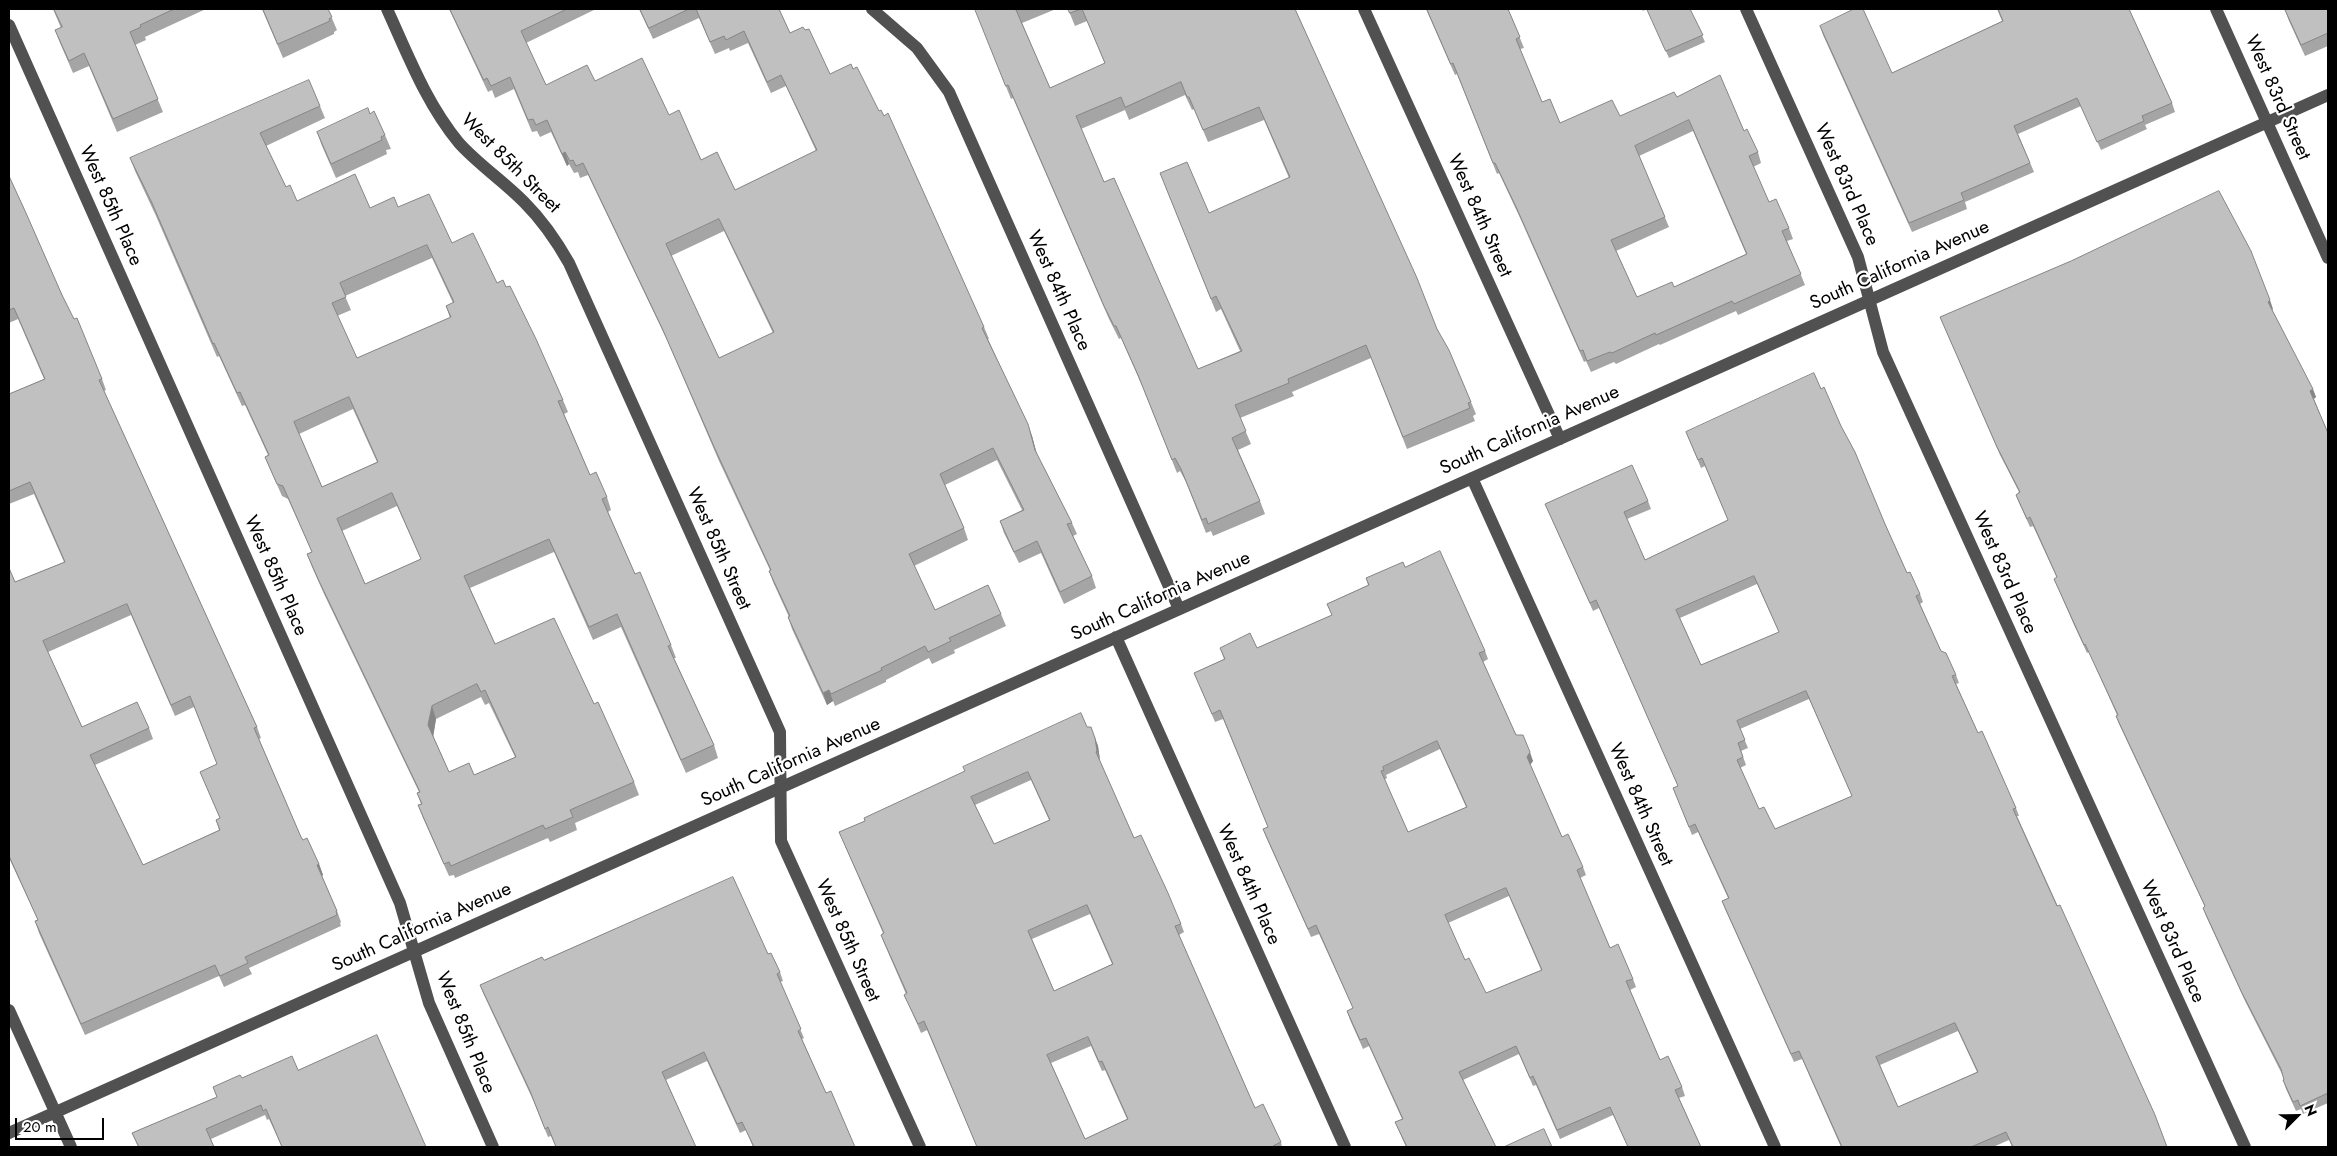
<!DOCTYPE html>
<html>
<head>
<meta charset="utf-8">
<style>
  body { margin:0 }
  #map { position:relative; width:2337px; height:1156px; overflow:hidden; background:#fff; font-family:Jost,sans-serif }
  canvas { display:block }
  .frame { position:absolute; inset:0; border:10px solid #000; pointer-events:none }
  .north { position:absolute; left:2272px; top:1091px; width:50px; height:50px; -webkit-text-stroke:4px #fff; paint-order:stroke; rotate:67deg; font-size:14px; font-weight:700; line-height:20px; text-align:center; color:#000 }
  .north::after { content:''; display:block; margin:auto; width:18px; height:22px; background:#000; clip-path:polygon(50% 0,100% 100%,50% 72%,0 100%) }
  .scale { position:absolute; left:15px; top:1118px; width:89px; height:22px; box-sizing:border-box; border:2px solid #000; border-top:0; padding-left:6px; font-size:15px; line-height:18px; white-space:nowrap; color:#000; -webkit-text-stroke:4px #fff; paint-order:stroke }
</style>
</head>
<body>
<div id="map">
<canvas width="2337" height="1156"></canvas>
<div class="frame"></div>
<div class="north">N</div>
<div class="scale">20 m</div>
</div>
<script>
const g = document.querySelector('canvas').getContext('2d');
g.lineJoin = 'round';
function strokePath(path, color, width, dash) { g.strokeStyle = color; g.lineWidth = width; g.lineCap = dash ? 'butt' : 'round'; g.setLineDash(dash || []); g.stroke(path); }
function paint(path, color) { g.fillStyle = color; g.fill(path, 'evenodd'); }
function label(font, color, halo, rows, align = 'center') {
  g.font = font + ' Jost,sans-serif'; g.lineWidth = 4.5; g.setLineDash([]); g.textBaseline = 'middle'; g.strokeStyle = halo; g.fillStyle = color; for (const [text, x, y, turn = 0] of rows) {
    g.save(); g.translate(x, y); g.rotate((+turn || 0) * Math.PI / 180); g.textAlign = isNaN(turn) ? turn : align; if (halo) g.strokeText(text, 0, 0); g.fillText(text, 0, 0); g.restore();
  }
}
const minor = new Path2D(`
  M 387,9 C 408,55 426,103 459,143 C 478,164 503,181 524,202 C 543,221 556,240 569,263 L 780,732 L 781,841 L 920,1147
  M 872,9 L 917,48 L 949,92 L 1179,609
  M 1364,9 L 1560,439
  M 1746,9 L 1858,257 L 1883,352 L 2245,1147
  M 2216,9 L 2328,258
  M 9,25 L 400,903 L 429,1003 L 493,1147
  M 1472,478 L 1775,1147
  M 1116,637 L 1345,1147
  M 9,1010 L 71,1147
  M 9,1133 L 2328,95`);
const wall = new Path2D(`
  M 53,9 L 206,9 L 145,37 L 146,40 L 135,45 L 163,112 L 117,132 L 89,66 L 73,73 L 60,43 L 55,30 L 61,28 Z
  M 262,9 L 328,9 L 337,30 L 334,32 L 334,34 L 283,58 Z
  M 449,9 L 596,9 L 526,43 L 546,85 L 595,81 L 669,115 L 701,160 L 735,190 L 816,151 L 786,86 L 771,93 L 748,43 L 730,51 L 729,48 L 715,54 L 699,18 L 653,39 L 639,9 L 779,9 L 790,33 L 830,74 L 984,327 L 989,339 L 988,339 L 1032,436 L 1037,455 L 1072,523 L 1077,534 L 1073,536 L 1092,576 L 1096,588 L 1064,604 L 1041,553 L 1019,563 L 1004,533 L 1000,521 L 1022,510 L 997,460 L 945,485 L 964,528 L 968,540 L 914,566 L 935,610 L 1001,614 L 1006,626 L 954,650 L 955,653 L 932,664 L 929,658 L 886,680 L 886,682 L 835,706 L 833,701 L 827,705 L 792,629 L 788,617 L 789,617 L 773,582 L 769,571 L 770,570 L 719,461 L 667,340 L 588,175 L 580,178 L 578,172 L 574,173 L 569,164 L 567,166 L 551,132 L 540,137 L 537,131 L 532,132 L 514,89 L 495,98 L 492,90 L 488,92 ZM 724,231 L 773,333 L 719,358 L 671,256 Z
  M 975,9 L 1056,9 L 1022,23 L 1050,88 L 1105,64 L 1087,21 L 1075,26 L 1068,9 L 1295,9 L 1437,329 L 1471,402 L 1476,414 L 1473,416 L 1475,421 L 1407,449 L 1371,358 L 1292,392 L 1294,396 L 1240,418 L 1251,444 L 1238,450 L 1260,501 L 1265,514 L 1213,536 L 1211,531 L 1206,533 L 1186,482 L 1180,471 L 1177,473 L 1143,388 L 1121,338 L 1119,339 L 1109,319 L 1013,98 L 1011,99 ZM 1185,95 L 1192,110 L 1194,109 L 1208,142 L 1264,120 L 1289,178 L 1209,213 L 1160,173 L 1216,312 L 1221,309 L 1240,351 L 1198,369 L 1104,182 L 1081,129 L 1125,110 L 1129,120 Z
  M 1426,9 L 1508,9 L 1524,48 L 1520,49 L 1542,102 L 1560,123 L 1620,116 L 1677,97 L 1744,131 L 1758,152 L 1761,163 L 1753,167 L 1769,202 L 1789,228 L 1793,239 L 1787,241 L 1805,285 L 1738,315 L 1736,311 L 1660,345 L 1659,344 L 1616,364 L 1614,362 L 1591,372 L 1586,361 L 1584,362 L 1521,220 L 1499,173 L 1497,174 L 1457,74 L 1455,75 ZM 1693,131 L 1746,254 L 1674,287 L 1637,297 L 1616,251 L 1669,227 L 1639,156 Z
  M 1642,9 L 1690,9 L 1705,42 L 1669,58 L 1647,9 L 1643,11 Z
  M 1997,9 L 2129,9 L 2172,103 L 2175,112 L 2145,125 L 2147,129 L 2101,150 L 2081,106 L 2018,134 L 2034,172 L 1965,202 L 1967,209 L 1912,232 L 1823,35 L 1820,26 L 1892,73 L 2002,21 Z
  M 2328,9 L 2328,46 L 2305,56 L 2289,21 L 2285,10 Z
  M 320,106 L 325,118 L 266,146 L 286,187 L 297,201 L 370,208 L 398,207 L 452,243 L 497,283 L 506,287 L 563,400 L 568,412 L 564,414 L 590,475 L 607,497 L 611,510 L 608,512 L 635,574 L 671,645 L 676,658 L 674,658 L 714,745 L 718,758 L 686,773 L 621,627 L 593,640 L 554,552 L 470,588 L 495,644 L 594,704 L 634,782 L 639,795 L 575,823 L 577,830 L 550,842 L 548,838 L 455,878 L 454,875 L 449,876 L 423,818 L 418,805 L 421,804 L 417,793 L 419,792 L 324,594 L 312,567 L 307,554 L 312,552 L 288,499 L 282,496 L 270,469 L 265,457 L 268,455 L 245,405 L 242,406 L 219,356 L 217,357 L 156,216 L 135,171 L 130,158 ZM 432,258 L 453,303 L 446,306 L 450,318 L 357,358 L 337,316 L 351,310 L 345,296 ZM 353,409 L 377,462 L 322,487 L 299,434 ZM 397,506 L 421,559 L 365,584 L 342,531 ZM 481,697 L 485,705 L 489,703 L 515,757 L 474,775 L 449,772 L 433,736 L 436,719 Z
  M 370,113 L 385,135 L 391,149 L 386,150 L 387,154 L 336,178 L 322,146 L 317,132 Z
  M 9,176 L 62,295 L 102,379 L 106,390 L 104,391 L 257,727 L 261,738 L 259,739 L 301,837 L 319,864 L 323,875 L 322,876 L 337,911 L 341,922 L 340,923 L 341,926 L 249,968 L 252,974 L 224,987 L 219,976 L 85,1035 L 39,933 L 35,921 L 38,920 L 9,858 L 9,568 L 15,582 L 64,562 L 34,494 L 9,504 L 9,394 L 44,379 L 18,319 L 9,323 ZM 131,615 L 175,716 L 194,707 L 217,764 L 200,772 L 220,818 L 216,820 L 219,830 L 143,865 L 95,765 L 153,739 L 149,728 L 82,727 L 48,652 Z
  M 2273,309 L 2272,310 L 2316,397 L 2314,399 L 2328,433 L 2328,1103 L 2303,1114 L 2301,1109 L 2296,1111 L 2286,1089 L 2283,1080 L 2284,1080 L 2284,1078 L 2245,1001 L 2206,916 L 2203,908 L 2205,907 L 2119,724 L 2116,716 L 2117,715 L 2089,652 L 2087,653 L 2074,625 L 2054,579 L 2057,578 L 2033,526 L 2030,527 L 2019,503 L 2016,495 L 2019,492 L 2000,455 L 1940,317 Z
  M 1821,389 L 1841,426 L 1907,573 L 1920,594 L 1923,602 L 1920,604 L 1941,651 L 1956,675 L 1959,683 L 1956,684 L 1978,733 L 2016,808 L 2019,816 L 2017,816 L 2167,1147 L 2012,1147 L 2009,1140 L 1993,1147 L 1841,1147 L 1802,1059 L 1794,1062 L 1725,909 L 1722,901 L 1728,898 L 1698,832 L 1692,835 L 1673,788 L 1678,786 L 1599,608 L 1593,611 L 1545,504 L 1648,501 L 1651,509 L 1627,519 L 1645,560 L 1728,520 L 1705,466 L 1701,468 L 1686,432 ZM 1757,584 L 1779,632 L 1701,665 L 1680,618 ZM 1809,699 L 1852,796 L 1775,829 L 1759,809 L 1740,768 L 1746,765 L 1741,751 L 1748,748 L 1740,729 ZM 1958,1031 L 1977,1072 L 1898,1107 L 1880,1065 Z
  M 1405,567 L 1485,651 L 1488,659 L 1483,662 L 1516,735 L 1533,761 L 1530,765 L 1562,837 L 1583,867 L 1586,875 L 1580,878 L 1610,948 L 1633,979 L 1636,987 L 1630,990 L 1660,1060 L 1682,1087 L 1685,1096 L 1679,1098 L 1701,1147 L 1628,1147 L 1613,1115 L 1560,1139 L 1536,1085 L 1533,1086 L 1519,1054 L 1463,1080 L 1496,1147 L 1406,1147 L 1395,1122 L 1402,1119 L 1369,1046 L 1363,1049 L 1350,1020 L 1347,1011 L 1353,1008 L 1319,934 L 1311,937 L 1266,837 L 1263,829 L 1268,827 L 1223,719 L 1215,722 L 1194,673 L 1224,659 L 1220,648 L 1257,648 L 1332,615 L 1327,604 L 1368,585 L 1366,578 ZM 1440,749 L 1466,807 L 1408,832 L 1384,780 L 1387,778 L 1386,775 ZM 1509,896 L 1541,970 L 1486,993 L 1465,960 L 1448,923 Z
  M 1087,727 L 1095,738 L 1098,746 L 1100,760 L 1099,760 L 1134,838 L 1181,924 L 1184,932 L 1179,935 L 1255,1108 L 1281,1142 L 1282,1147 L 977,1147 L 927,1030 L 921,1033 L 908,1003 L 904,995 L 906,994 L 884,943 L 881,935 L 883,933 L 839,832 ZM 1031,780 L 1049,820 L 994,844 L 975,805 ZM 1090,914 L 1112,964 L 1054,991 L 1032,939 ZM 1091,1046 L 1102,1071 L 1105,1070 L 1127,1119 L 1085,1139 L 1051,1063 Z
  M 768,954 L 780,972 L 783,981 L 780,982 L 804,1038 L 802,1039 L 826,1093 L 855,1147 L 753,1147 L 746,1130 L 740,1133 L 707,1061 L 666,1080 L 696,1147 L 556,1147 L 551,1136 L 548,1137 L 533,1100 L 483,993 L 480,985 L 544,960 Z
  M 298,1070 L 426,1147 L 282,1147 L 269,1119 L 267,1120 L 265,1115 L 211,1139 L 214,1147 L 138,1147 L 132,1133 L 217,1097 L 213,1087 L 242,1078 Z`);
const shadedWall = new Path2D(`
  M 565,152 L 569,164 L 567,166 L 562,154 Z
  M 2270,300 L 2273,309 L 2271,310 L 2268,302 Z
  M 2313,389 L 2316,397 L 2313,399 L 2310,391 Z
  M 1028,424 L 1032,436 L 1039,462 L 1035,450 Z
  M 829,690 L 833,701 L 827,705 L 823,693 Z
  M 432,706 L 436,719 L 433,738 L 428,725 Z
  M 1095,738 L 1098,746 L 1100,760 L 1097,751 Z
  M 1530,752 L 1533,761 L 1530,765 L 1527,757 Z
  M 319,864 L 323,875 L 321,876 L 317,865 Z`);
const building = new Path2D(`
  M 54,9 L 174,9 L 140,25 L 141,27 L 130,32 L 158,99 L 113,119 L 84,53 L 69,61 L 55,30 L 62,27 Z
  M 263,9 L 328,9 L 332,17 L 329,19 L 330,21 L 278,44 Z
  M 450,9 L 567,9 L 521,31 L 546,85 L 587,65 L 595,81 L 642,58 L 669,115 L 679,110 L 701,160 L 717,152 L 735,190 L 817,150 L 781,75 L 767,82 L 744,31 L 726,40 L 724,36 L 710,42 L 696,9 L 779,9 L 790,33 L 803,27 L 805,30 L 809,29 L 830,74 L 851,64 L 853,69 L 857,67 L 879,111 L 881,110 L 884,116 L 888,113 L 984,327 L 982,328 L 1028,424 L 1035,450 L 1072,523 L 1067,524 L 1092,576 L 1060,592 L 1037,541 L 1014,552 L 1000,521 L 1024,510 L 993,448 L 940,474 L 964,528 L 909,554 L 935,610 L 988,585 L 1001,614 L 949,638 L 951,641 L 928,652 L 925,646 L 881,668 L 882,670 L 831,694 L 829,690 L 823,693 L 788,617 L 790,616 L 769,571 L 771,570 L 715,449 L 662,328 L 583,163 L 576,166 L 573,160 L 570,161 L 565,152 L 562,154 L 547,120 L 536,125 L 533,119 L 528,120 L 510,77 L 491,86 L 487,78 L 484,80 ZM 719,219 L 774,332 L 719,358 L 666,244 Z
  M 640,9 L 689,9 L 649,28 Z
  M 975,9 L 1020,9 L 1016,10 L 1050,88 L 1105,63 L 1082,9 L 1295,9 L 1417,278 L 1437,329 L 1449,350 L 1471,402 L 1468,403 L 1470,408 L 1403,437 L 1366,345 L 1288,379 L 1289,383 L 1235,405 L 1246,431 L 1232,438 L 1260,501 L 1208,524 L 1206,518 L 1202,520 L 1181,469 L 1175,458 L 1172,460 L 1138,375 L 1116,326 L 1114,326 L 1104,306 L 1008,85 L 1006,86 ZM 1181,82 L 1187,97 L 1189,97 L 1203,130 L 1259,107 L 1290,177 L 1209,213 L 1187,162 L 1160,173 L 1211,299 L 1216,296 L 1242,351 L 1198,369 L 1114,178 L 1104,182 L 1076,116 L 1121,97 L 1125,107 Z
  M 1068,9 L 1081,9 L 1070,13 Z
  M 1427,9 L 1508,9 L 1520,37 L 1516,39 L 1542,102 L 1550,99 L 1560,123 L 1612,100 L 1620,116 L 1674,92 L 1677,97 L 1720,75 L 1744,131 L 1747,129 L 1758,152 L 1749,156 L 1769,202 L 1776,199 L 1789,228 L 1782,231 L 1801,274 L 1734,304 L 1732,301 L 1656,335 L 1655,333 L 1612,353 L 1610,352 L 1587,361 L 1583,350 L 1580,351 L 1517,209 L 1495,163 L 1493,163 L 1453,63 L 1451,64 ZM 1689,120 L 1747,254 L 1674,287 L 1672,282 L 1637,297 L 1611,240 L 1665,217 L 1635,146 Z
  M 1647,9 L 1690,9 L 1703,35 L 1666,51 Z
  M 1854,9 L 1863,9 L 1892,73 L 2003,21 L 1998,9 L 2129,9 L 2172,103 L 2142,116 L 2144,121 L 2097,142 L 2077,98 L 2014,126 L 2030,163 L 1961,193 L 1964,200 L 1909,223 L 1820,26 Z
  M 2287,9 L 2328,9 L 2328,33 L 2301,45 L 2285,10 Z
  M 309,80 L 320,106 L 260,133 L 286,187 L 290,185 L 297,201 L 355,174 L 370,208 L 394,197 L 398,207 L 429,194 L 452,243 L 473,233 L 497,283 L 503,280 L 506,287 L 510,286 L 536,339 L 563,400 L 558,401 L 590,475 L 596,472 L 607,497 L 602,499 L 635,574 L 640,572 L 671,645 L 668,646 L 714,745 L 681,760 L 617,614 L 589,627 L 549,539 L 464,576 L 495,644 L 554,618 L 594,704 L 598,702 L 634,782 L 570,810 L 573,817 L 545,829 L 543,825 L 451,866 L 449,862 L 444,864 L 418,805 L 422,804 L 417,793 L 420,792 L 319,581 L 307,554 L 312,552 L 283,486 L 277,484 L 265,457 L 269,455 L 240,392 L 237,393 L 214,343 L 213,344 L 152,203 L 130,158 ZM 427,245 L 454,302 L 446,306 L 451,317 L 357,358 L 332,303 L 346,297 L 340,283 ZM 349,397 L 378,462 L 322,487 L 294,422 ZM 392,493 L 421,559 L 365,584 L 337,519 ZM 477,684 L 481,692 L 485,690 L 516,757 L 474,775 L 469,763 L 449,772 L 428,725 L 432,706 Z
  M 368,108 L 370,114 L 374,111 L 385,135 L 381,137 L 382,140 L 331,164 L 317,132 Z
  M 9,176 L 26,213 L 62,295 L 74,319 L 77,318 L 102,379 L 99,380 L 257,727 L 254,728 L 301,837 L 303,840 L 307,838 L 319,864 L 317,865 L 337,911 L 336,911 L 337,915 L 245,957 L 248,963 L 220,976 L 215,965 L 81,1024 L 35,921 L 38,920 L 9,856 L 9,568 L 15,582 L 65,562 L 30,482 L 9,491 L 9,394 L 45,379 L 14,308 L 9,310 ZM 127,604 L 171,705 L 190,696 L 217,764 L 200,772 L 220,818 L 216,820 L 220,830 L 143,865 L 90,755 L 149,728 L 137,702 L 82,727 L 43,641 Z
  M 2219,191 L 2251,251 L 2270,300 L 2268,302 L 2313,389 L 2310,391 L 2328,433 L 2328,1093 L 2300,1106 L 2298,1100 L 2293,1102 L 2283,1080 L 2284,1080 L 2281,1069 L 2242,993 L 2203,908 L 2205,906 L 2116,716 L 2118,715 L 2085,644 L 2084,645 L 2054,579 L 2057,577 L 2030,517 L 2027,519 L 2016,495 L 2020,492 L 1997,447 L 1940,317 L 2071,261 Z
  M 1814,373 L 1821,389 L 1824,387 L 1841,426 L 1855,452 L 1885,524 L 1907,573 L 1910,572 L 1920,594 L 1916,596 L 1941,651 L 1946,653 L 1956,675 L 1952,676 L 1978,733 L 1982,731 L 2016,808 L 2013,809 L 2057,906 L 2060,905 L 2155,1115 L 2167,1147 L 2013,1147 L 2006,1132 L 1971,1147 L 1842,1147 L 1799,1051 L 1791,1054 L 1722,901 L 1729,898 L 1695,824 L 1689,827 L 1673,788 L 1678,786 L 1596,600 L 1590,603 L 1545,504 L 1632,465 L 1648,501 L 1624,512 L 1645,560 L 1728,520 L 1702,458 L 1698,460 L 1686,432 ZM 1754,576 L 1779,632 L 1701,665 L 1676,610 ZM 1806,691 L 1852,796 L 1775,829 L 1764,807 L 1759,809 L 1737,760 L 1743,757 L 1738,743 L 1745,740 L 1737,721 ZM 1955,1023 L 1978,1072 L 1898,1107 L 1876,1057 Z
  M 1440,551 L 1485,651 L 1479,653 L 1516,735 L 1523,735 L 1530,752 L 1527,757 L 1562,837 L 1568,834 L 1583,867 L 1577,870 L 1610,948 L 1618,944 L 1633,979 L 1626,981 L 1660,1060 L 1668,1056 L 1682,1087 L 1675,1090 L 1701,1147 L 1628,1147 L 1610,1107 L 1557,1130 L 1533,1076 L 1530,1078 L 1516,1046 L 1459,1072 L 1496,1147 L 1407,1147 L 1395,1122 L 1403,1119 L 1366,1038 L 1360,1040 L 1347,1011 L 1353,1008 L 1316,925 L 1308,929 L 1263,829 L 1268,827 L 1220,710 L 1212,714 L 1194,673 L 1225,659 L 1220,648 L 1250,633 L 1257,648 L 1332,615 L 1327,604 L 1369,585 L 1366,578 L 1403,562 L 1405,567 ZM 1437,741 L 1467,807 L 1408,832 L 1381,771 L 1384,770 L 1383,767 ZM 1506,888 L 1542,970 L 1486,993 L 1469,958 L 1465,960 L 1445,915 Z
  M 1081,713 L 1087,727 L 1091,727 L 1095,738 L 1097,751 L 1096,752 L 1134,838 L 1141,835 L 1168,893 L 1181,924 L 1175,926 L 1255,1108 L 1263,1104 L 1281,1142 L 1273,1146 L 1274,1147 L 977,1147 L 924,1021 L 918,1024 L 904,995 L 907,993 L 881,935 L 884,933 L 839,832 L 865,821 L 864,818 L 965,771 L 963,767 ZM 1028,772 L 1050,820 L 994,844 L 971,797 ZM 1087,905 L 1113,964 L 1054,991 L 1028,931 ZM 1088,1037 L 1099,1062 L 1102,1061 L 1128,1119 L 1085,1139 L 1047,1055 Z
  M 733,877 L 768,954 L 771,953 L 780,972 L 777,974 L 801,1029 L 798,1031 L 826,1093 L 831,1091 L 855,1147 L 754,1147 L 742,1122 L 737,1124 L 704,1052 L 662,1072 L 696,1147 L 556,1147 L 548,1127 L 545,1129 L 530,1091 L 480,985 L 542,957 L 544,960 Z
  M 377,1035 L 426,1147 L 282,1147 L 266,1109 L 263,1111 L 261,1105 L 206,1129 L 214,1147 L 139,1147 L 132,1133 L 217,1097 L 213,1087 L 240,1075 L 242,1078 L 292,1056 L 298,1070 Z
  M 1544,1129 L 1552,1147 L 1504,1147 Z`);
const streetNames = [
  ["West 83rd Street",2277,98,66],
  ["West 85th Street",510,164,45],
  ["West 83rd Place",1846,185,66],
  ["West 85th Place",110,206,66],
  ["West 84th Street",1479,216,66],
  ["South California Avenue",1900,266,-24],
  ["West 84th Place",1058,291,66],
  ["South California Avenue",1530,431,-24],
  ["West 85th Street",718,549,66],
  ["West 83rd Place",2004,573,66],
  ["West 85th Place",275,576,66],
  ["South California Avenue",1161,597,-24],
  ["South California Avenue",791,763,-24],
  ["West 84th Street",1640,805,66],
  ["West 84th Place",1248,885,66],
  ["South California Avenue",422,928,-24],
  ["West 85th Street",847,941,66],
  ["West 83rd Place",2172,942,66],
  ["West 85th Place",465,1033,68]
];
strokePath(minor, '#515151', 12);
paint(wall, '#a5a5a5');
paint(shadedWall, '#868686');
paint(building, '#c0c0c0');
strokePath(building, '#868686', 1);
label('19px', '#000', '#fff', streetNames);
</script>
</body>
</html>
